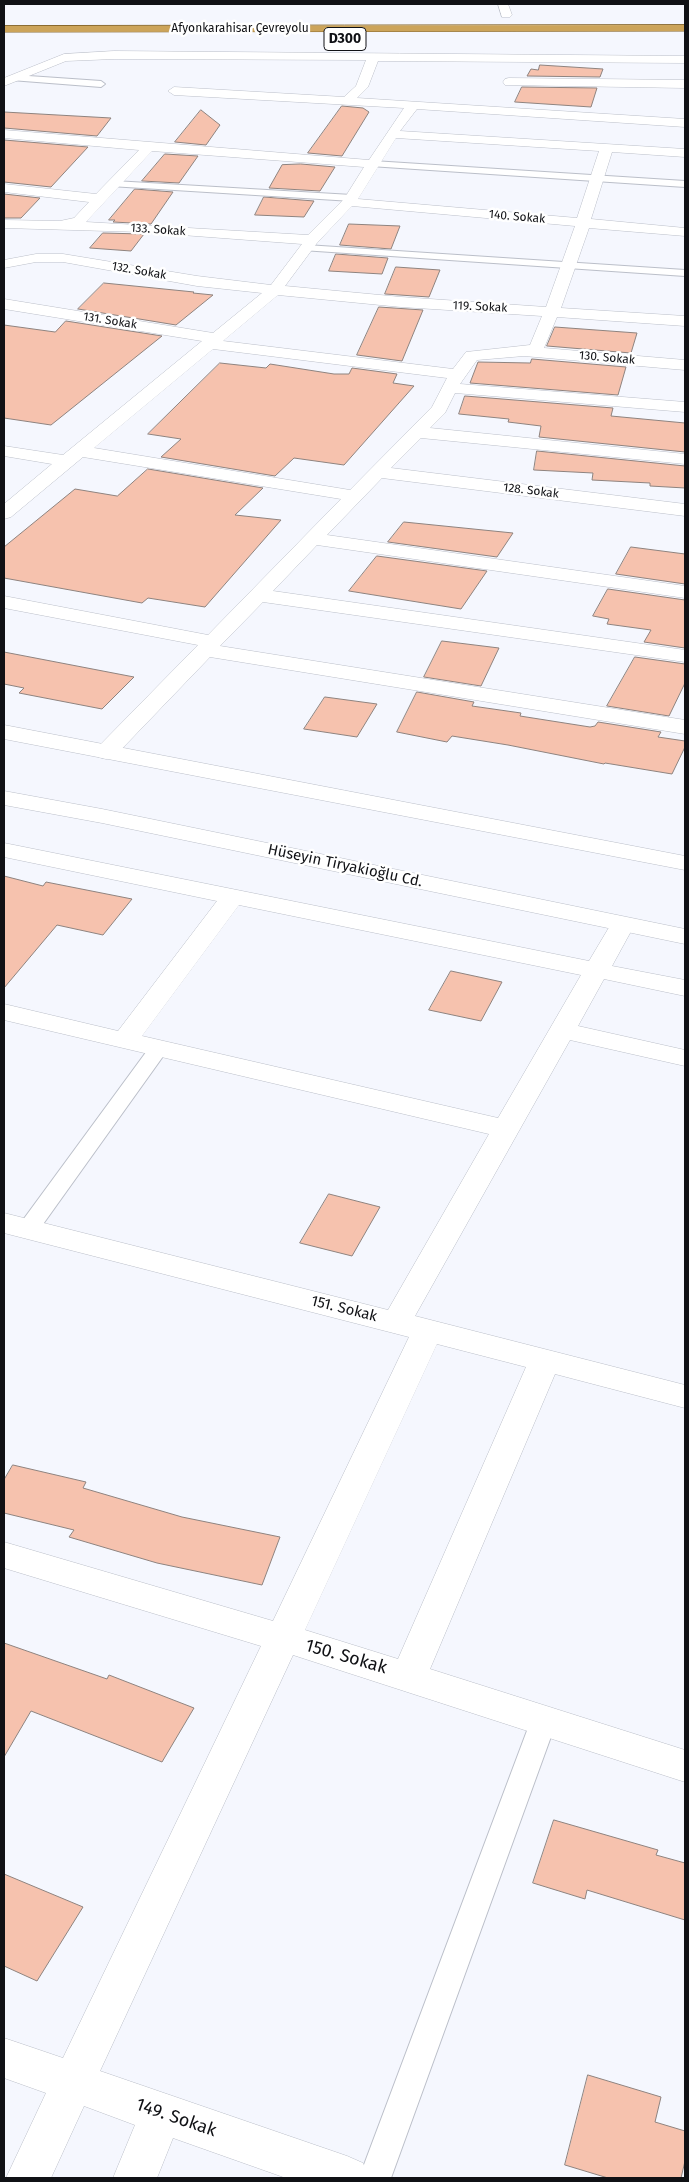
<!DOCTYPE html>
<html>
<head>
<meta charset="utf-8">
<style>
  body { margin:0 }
  #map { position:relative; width:689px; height:2182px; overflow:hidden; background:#f5f7fe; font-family:"Fira Sans",sans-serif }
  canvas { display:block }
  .frame { position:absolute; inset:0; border:5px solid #101115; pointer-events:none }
</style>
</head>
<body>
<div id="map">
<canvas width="689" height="2182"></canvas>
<div class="frame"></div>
</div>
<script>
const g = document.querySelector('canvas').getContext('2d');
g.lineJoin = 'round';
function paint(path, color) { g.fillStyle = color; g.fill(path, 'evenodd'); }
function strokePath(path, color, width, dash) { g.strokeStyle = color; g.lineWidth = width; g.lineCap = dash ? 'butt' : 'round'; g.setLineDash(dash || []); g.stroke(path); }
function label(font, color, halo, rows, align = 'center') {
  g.font = font + ' "Fira Sans",sans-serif'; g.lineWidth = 5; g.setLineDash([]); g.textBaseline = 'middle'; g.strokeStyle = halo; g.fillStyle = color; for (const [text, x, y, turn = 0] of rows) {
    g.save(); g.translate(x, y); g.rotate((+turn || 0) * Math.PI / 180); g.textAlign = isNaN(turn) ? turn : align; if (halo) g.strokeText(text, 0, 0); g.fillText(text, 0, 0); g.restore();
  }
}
const building = new Path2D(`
  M 540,65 L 603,69 L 600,77 L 527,76 L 531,69 L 538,70 Z
  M 522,87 L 597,88 L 591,107 L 515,102 Z
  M 342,106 L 363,108 L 369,112 L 342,156 L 308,153 Z
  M 201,110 L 220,125 L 206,145 L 175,142 Z
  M 4,112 L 111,118 L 97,136 L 4,128 Z
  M 4,140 L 88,147 L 51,187 L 4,182 Z
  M 165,154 L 198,156 L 179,183 L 142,181 Z
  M 301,164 L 335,167 L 320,191 L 269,188 L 282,165 Z
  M 135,189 L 173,192 L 151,224 L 113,222 L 115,220 L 109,220 Z
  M 4,194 L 40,198 L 21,218 L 4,218 Z
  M 264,197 L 314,201 L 304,217 L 255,215 Z
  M 349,224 L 400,226 L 391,249 L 340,245 Z
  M 103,233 L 142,234 L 144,234 L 131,251 L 90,248 Z
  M 336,254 L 388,258 L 382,274 L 329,271 Z
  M 396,267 L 440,270 L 429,297 L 385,294 Z
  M 104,283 L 194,292 L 193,293 L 213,295 L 176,325 L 78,309 Z
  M 379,307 L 423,310 L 402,361 L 357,355 Z
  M 66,321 L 162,336 L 51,425 L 4,418 L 4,325 L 55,332 Z
  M 555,327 L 637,333 L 631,353 L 547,346 Z
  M 532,359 L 626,367 L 618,395 L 470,383 L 478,362 L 530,363 Z
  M 220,363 L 266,368 L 270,364 L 334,374 L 349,374 L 352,368 L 397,374 L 393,383 L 414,386 L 344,465 L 294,458 L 275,476 L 161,457 L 181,439 L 148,434 Z
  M 465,396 L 613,408 L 611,416 L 685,423 L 685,452 L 539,437 L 541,426 L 508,422 L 509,419 L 459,414 Z
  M 537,451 L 685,466 L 685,488 L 650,486 L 650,483 L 592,480 L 593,473 L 534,470 Z
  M 148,469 L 263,488 L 235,515 L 281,520 L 205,607 L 148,598 L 142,603 L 4,578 L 4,547 L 75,489 L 117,496 Z
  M 404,522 L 513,533 L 497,557 L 388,542 Z
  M 631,547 L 685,554 L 685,584 L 616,574 Z
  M 377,556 L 487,571 L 461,609 L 349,591 Z
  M 608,589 L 685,600 L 685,648 L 644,642 L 651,630 L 607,624 L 609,619 L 593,616 Z
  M 442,641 L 499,648 L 481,686 L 424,677 Z
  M 4,652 L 134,677 L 102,709 L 19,693 L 24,688 L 4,684 Z
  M 635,657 L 685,664 L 685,683 L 669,716 L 607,706 Z
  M 417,692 L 474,702 L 472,706 L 521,713 L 520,716 L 590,727 L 595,726 L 598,722 L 661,732 L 658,737 L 685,741 L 685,747 L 672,774 L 605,763 L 604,764 L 508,745 L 452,736 L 447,742 L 397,732 Z
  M 325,697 L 377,704 L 357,737 L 304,729 Z
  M 4,876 L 43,886 L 46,882 L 132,899 L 103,935 L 57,925 L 4,988 Z
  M 451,971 L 502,982 L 481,1021 L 429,1010 Z
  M 329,1194 L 380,1207 L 352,1256 L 300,1243 Z
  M 13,1465 L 86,1482 L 83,1488 L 182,1517 L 280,1537 L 262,1585 L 157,1563 L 69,1537 L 74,1530 L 4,1513 L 4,1480 Z
  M 4,1643 L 107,1679 L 109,1675 L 194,1708 L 162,1762 L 31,1711 L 4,1757 Z
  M 554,1820 L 658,1850 L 656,1855 L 685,1863 L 685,1920 L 587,1890 L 585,1899 L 533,1883 Z
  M 4,1874 L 83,1907 L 37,1981 L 4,1966 Z
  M 588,2075 L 661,2097 L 655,2122 L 685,2131 L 685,2161 L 681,2178 L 608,2178 L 565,2165 Z`);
const service = new Path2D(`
  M 14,75 L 101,81 L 105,84 L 101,87 L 11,80 L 10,78 Z
  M 373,161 L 685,181 L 685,187 L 370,166 L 370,162 Z
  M 114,181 L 352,195 L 357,198 L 352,201 L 110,186 L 110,182 Z
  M 306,245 L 685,270 L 685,276 L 302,250 L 301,248 Z
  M 159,1042 L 166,1044 L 169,1048 L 36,1234 L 28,1236 L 20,1234 L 17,1229 L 20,1224 L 152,1044 Z
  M 544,1709 L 554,1712 L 557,1720 L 391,2178 L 359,2178 L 531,1720 L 534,1712 Z`);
const minor = new Path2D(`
  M 498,4 L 508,4 L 512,15 L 510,17 L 502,17 Z
  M 114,51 L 685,56 L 685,63 L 378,61 L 368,87 L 357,98 L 685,119 L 685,127 L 417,109 L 400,131 L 685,149 L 685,157 L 612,152 L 591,219 L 685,228 L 685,236 L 589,228 L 561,308 L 685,316 L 685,326 L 557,317 L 544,348 L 685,360 L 685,370 L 524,356 L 477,360 L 460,384 L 685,402 L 685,412 L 455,393 L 445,413 L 430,428 L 685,454 L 685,464 L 421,438 L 391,468 L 685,504 L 685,516 L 382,478 L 327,535 L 685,586 L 685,598 L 317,545 L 273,591 L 685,650 L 685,662 L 263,602 L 220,646 L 685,720 L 685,734 L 210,657 L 114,757 L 106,759 L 98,757 L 95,752 L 98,747 L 198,645 L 4,608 L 4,596 L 208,635 L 341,499 L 83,457 L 11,517 L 4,519 L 4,504 L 52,464 L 4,456 L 4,446 L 63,455 L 202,341 L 4,309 L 4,299 L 213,333 L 262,293 L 197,286 L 63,262 L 36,262 L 4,268 L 4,260 L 36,254 L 63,254 L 197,276 L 271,285 L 302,244 L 142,232 L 4,228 L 4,220 L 60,221 L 74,218 L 89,202 L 4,192 L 4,184 L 96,194 L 139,150 L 4,138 L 4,130 L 369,160 L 404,108 L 174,95 L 168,91 L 174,87 L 344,97 L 356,86 L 366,60 L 114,59 L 66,61 L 4,86 L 4,78 L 64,54 ZM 396,138 L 599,151 L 577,218 L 358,199 ZM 152,151 L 364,167 L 344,199 L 308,235 L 86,222 ZM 352,206 L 575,226 L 546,307 L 401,297 L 285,286 L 317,243 ZM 278,295 L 401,307 L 542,316 L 530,345 L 466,352 L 453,369 L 223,341 ZM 213,349 L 447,378 L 432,407 L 350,490 L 94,448 Z
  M 509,78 L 685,80 L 685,88 L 505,85 L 503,82 L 505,79 Z
  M 4,843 L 589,961 L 614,919 L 623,917 L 632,919 L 635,924 L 612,966 L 685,980 L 685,996 L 604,979 L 578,1026 L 685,1050 L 685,1066 L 570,1040 L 415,1316 L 685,1385 L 685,1408 L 555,1374 L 430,1669 L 685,1750 L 685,1782 L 293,1655 L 100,2071 L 347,2156 L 363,2163 L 369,2178 L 286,2178 L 173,2138 L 157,2178 L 113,2178 L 135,2125 L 84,2106 L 51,2178 L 6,2178 L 46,2093 L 4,2078 L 4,2038 L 63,2058 L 261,1646 L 4,1568 L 4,1542 L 273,1621 L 409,1337 L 4,1233 L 4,1213 L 388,1310 L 489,1134 L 4,1020 L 4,1004 L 118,1031 L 217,901 L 4,857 ZM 239,905 L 581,975 L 498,1118 L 142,1036 ZM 437,1344 L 526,1367 L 398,1659 L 305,1630 Z`);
const tertiary = new Path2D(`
  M 4,725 L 685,856 L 685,870 L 4,739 Z
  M 4,791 L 102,809 L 685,929 L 685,944 L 102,823 L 4,805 Z`);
const trunk = new Path2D(`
  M 685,25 L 685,31 L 4,32 L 4,26 Z`);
const farStreetnames = [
  ["Afyonkarahisar Çevreyolu",240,29],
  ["140. Sokak",517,217,5],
  ["133. Sokak",158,230,4],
  ["132. Sokak",139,271,10],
  ["119. Sokak",480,307,3],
  ["131. Sokak",110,321,9],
  ["130. Sokak",607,358,5],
  ["128. Sokak",531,491,7]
];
const shields = [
  [345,39,42]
];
const shieldNames = [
  ["D300",345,39]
];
const streetNames = [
  ["Hüseyin Tiryakioğlu Cd.",345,866,12],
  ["151. Sokak",344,1309,14]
];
const nearStreetnames = [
  ["150. Sokak",346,1657,16],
  ["149. Sokak",176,2118,19]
];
paint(building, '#f6c2ae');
strokePath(building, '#8e837f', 1);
strokePath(service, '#bbbfc9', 2);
strokePath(minor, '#bbbfc9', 1);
strokePath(tertiary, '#bbbfc9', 1);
strokePath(trunk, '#826227', 1);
paint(service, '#fff');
paint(minor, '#fff');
paint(tertiary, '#fff');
paint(trunk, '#cca45a');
label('12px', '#101115', '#fff', farStreetnames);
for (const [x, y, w] of shields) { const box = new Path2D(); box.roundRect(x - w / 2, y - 11.5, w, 23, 4); g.fillStyle = '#fff'; g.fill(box); strokePath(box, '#101115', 1); }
label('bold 14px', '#101115', null, shieldNames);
label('15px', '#101115', '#fff', streetNames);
label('18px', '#101115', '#fff', nearStreetnames);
</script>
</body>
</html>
